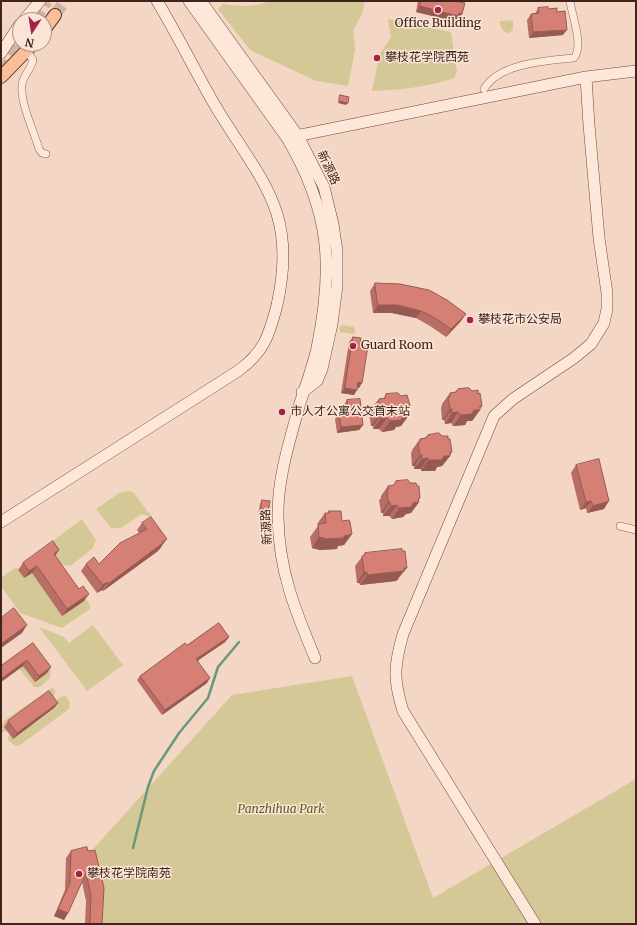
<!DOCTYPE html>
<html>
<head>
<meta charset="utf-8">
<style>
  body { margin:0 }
  #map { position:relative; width:637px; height:925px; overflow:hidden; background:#f3d7c4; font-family:Merriweather,serif }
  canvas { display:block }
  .frame { position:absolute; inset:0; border:2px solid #3f231d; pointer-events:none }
  .north { position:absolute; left:12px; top:12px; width:40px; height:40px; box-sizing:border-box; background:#fae4d5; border:1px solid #af978b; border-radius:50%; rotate:192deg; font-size:11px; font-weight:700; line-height:16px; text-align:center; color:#3f231d }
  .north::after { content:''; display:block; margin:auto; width:14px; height:18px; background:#a82049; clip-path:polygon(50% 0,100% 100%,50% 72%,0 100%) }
</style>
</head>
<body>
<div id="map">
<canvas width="637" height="925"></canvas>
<div class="frame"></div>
<div class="north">N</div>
</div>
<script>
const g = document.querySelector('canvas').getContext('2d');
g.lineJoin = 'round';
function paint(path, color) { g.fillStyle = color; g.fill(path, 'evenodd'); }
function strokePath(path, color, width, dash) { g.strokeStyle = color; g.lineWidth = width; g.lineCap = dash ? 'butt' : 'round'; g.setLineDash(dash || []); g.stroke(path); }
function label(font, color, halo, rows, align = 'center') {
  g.font = font + ' Merriweather,"Noto Sans SC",serif'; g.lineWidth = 3; g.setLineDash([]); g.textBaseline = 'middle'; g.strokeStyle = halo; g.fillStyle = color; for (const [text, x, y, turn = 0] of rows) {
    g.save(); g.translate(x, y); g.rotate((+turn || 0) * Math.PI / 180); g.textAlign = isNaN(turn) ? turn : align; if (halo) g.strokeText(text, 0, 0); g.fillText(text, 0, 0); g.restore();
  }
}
const green = new Path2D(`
  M 270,1 L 365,1 L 362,14 L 353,30 L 355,50 L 348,86 L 316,81 L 250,50 L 218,9 L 223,4 C 239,6 254,8 270,1 Z
  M 388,19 L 451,32 L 457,72 L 454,78 C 428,87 401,90 372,91 L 380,54 L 391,37 Z
  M 513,20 L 513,30 L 508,33 C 501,32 501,27 500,21 Z
  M 343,325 L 354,327 L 356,332 L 353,334 L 340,332 L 339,327 Z
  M 130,491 L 133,492 L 152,517 L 142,514 L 121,528 L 111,528 L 96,509 L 119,493 Z
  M 82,519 L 96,540 L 92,549 L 70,566 L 47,563 L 54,557 L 46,546 Z
  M 16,567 L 24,578 L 32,573 L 81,591 L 90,605 L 90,609 L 62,628 L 20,613 L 1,586 L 1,578 Z
  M 93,625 L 123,665 L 87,691 L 39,627 L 64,637 L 69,643 Z
  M 23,666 L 50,667 L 51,671 L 50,678 L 40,687 L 34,687 L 19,668 Z
  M 352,676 L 433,898 L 636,779 L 636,924 L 98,924 L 99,895 L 94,848 L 232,695 Z
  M 51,688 L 55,689 L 55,695 L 4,727 L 7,731 L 2,732 L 2,725 L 4,721 Z
  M 66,696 L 70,702 L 69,709 L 20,745 L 15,746 L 8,740 L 8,736 L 10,735 L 13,739 L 54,709 L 51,704 L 61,697 Z`);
const stream = new Path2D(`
  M 133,848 L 148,787 L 154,771 L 179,733 L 208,698 L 218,667 L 239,642`);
const primaryTunnel = new Path2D(`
  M 55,15 L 65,1
  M 34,20 L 47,1
  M 3,72 L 20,42`);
const street = new Path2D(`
  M 27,51 L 33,60 C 31,70 23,75 22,85 C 20,103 34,131 39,149 L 42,153 L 46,154
  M 484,89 C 499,63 546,61 574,58 C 584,46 572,16 570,1
  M 620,526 L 636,530`);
const secondary = new Path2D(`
  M 189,1 L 287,138 C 330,211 334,266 317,348 C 313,366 306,385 300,403 C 290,440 277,479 278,518 C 279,571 295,610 315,658
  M 201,1 L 298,136 L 324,187 L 333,224 L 337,251 L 337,286 L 332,324 L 322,369 L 317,381 L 302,392
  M 24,20 L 40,1
  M 1,53 L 20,24
  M 291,137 L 586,77 L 636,71
  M 1,522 L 238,371 C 264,352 269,336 277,305 C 299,208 258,179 213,102 C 194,69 177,34 157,1
  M 535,924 L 403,711 C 393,679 394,666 403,634 L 494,416 L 513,399 L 574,358 L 591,344 L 604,323 L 607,309 L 607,293 L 599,238 L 589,125 L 586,77`);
const primary = new Path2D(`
  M 44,30 L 55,15
  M 1,77 L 33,44`);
const wall = new Path2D(`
  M 418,1 L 454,1 L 462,14 L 458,20 L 456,19 L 454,21 L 416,12 Z
  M 538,8 L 548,9 L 557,12 L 563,35 L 529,38 L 527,20 L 531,14 L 535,14 Z
  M 375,283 L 461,321 L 446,337 L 430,326 L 416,318 L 392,313 L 373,313 L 370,291 Z
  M 353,337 L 360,345 L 359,388 L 358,388 L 354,395 L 341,393 L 349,342 Z
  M 458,389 L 472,391 L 478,394 L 482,406 L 480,408 L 480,410 L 472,421 L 467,421 L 465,425 L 453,426 L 451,423 L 445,424 L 444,420 L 442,420 L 441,408 L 442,405 L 442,404 L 450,393 L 455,392 Z
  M 386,394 L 409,415 L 401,426 L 396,427 L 394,430 L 382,432 L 379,429 L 373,429 L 373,426 L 371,426 L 369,413 L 371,411 L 371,409 L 379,399 L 384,398 Z
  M 347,400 L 363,425 L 359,430 L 337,433 L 335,419 L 339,413 L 344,412 L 343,406 Z
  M 428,435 L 450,454 L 450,456 L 442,466 L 437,467 L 435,471 L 421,471 L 421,469 L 414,469 L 414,466 L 412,466 L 411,453 L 412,451 L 412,450 L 420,439 L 425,438 Z
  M 576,465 L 604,509 L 587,513 L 586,508 L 580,510 L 571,473 Z
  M 396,481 L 418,501 L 419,502 L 411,513 L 406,514 L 403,517 L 392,519 L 389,516 L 383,516 L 383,513 L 381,513 L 379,500 L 381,498 L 381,496 L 388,486 L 394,485 Z
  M 262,500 L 266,517 L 258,515 L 260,504 Z
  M 329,511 L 342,521 L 352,534 L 344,545 L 338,546 L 337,549 L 320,550 L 312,548 L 310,537 L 318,526 L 317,524 L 325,513 L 328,513 Z
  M 142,523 L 162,546 L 158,551 L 103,591 L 102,590 L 97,593 L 81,571 L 86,564 L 99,564 L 139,533 L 137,530 Z
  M 59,550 L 55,556 L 84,601 L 62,616 L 32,573 L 24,578 L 18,570 L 23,563 Z
  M 365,553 L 399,579 L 396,581 L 360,585 L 359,583 L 357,583 L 355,566 Z
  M 229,637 L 225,642 L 198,660 L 207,683 L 162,715 L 137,680 L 140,676 L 187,645 Z
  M 33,643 L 47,673 L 35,682 L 23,666 L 1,682 L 1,666 Z
  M 58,703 L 54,708 L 13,739 L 4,727 L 8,721 Z
  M 87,847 L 102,924 L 85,924 L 86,901 L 82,882 L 68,913 L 64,920 L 54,916 L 65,890 L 66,858 L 71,851 Z`);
const shadedWall = new Path2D(`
  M 420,6 L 462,14 L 458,20 L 456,19 L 454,21 L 416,12 Z
  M 567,30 L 563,35 L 529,38 L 533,32 Z
  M 339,101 L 348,103 L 346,105 L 338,103 Z
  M 378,305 L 397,305 L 421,311 L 416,318 L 392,313 L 373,313 Z
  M 466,314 L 461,321 L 446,337 L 451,329 Z
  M 358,382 L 362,383 L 359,388 L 355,387 Z
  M 345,388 L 357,390 L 354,395 L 341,393 Z
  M 480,406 L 482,406 L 479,410 L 480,410 L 472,421 L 467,421 L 465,425 L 453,426 L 461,415 Z
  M 450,409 L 452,409 L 444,420 L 442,420 Z
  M 458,412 L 451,423 L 445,424 L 452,413 Z
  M 378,415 L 381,415 L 373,426 L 371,426 Z
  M 409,415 L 401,426 L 396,427 L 394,430 L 382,432 L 390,421 L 403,416 Z
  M 381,418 L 387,418 L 379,429 L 373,429 Z
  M 363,425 L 359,430 L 337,433 L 341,427 Z
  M 450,452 L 452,452 L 449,456 L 450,456 L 442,466 L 437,467 L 435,471 L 421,471 L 428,460 L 444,456 Z
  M 420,455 L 422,455 L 414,466 L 412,466 Z
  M 428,458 L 421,469 L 414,469 L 422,459 Z
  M 420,498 L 417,503 L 419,502 L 411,513 L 406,514 L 403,517 L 392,519 L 399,508 L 413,503 L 418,499 Z
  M 591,501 L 586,508 L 580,510 L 586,502 Z
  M 609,501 L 604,509 L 587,513 L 593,506 Z
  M 388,502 L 390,502 L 383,513 L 381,513 Z
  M 397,505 L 389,516 L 383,516 L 391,506 Z
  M 261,512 L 268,513 L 266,517 L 258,515 Z
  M 352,534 L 344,545 L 338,546 L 337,549 L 320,550 L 312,548 L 319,537 L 344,536 Z
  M 167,539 L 158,551 L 103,591 L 108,584 Z
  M 59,550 L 54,557 L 54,554 Z
  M 37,566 L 32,573 L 24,578 L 29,571 Z
  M 407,568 L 396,581 L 360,585 L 367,575 Z
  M 364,572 L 367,572 L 359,583 L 357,583 Z
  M 107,582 L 102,590 L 97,593 L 103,585 Z
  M 89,594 L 84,601 L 62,616 L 67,609 Z
  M 27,625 L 22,633 L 1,648 L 1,644 Z
  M 229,637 L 225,642 L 193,664 L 196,659 Z
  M 27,660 L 23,666 L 1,682 L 1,679 Z
  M 51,667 L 47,673 L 35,682 L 39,676 Z
  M 210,678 L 207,683 L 162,715 L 165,710 Z
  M 58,703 L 54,708 L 13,739 L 17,733 Z
  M 58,909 L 68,913 L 64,920 L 54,916 Z`);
const building = new Path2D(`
  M 421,1 L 454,1 L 465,3 L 462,14 L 459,13 L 458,16 L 420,6 Z
  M 548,7 L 548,9 L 557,8 L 557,12 L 565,11 L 567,30 L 533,32 L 531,14 L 539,13 L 538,8 Z
  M 340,95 L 349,97 L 348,103 L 339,101 Z
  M 375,283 L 400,284 L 429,290 L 447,300 L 466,314 L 451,329 L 435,318 L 421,311 L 397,305 L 378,305 Z
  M 353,337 L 361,338 L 360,345 L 368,346 L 362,383 L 358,382 L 357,390 L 345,388 Z
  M 469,388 L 472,391 L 478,390 L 478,394 L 480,393 L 482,406 L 480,406 L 480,410 L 474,410 L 472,414 L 461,415 L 458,412 L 452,413 L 452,409 L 450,409 L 448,397 L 450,397 L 450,393 L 456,392 L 458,389 Z
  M 398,393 L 401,396 L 407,395 L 410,405 L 409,415 L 403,416 L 401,420 L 390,421 L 387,418 L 381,418 L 381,415 L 378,415 L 377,402 L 379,402 L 379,399 L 385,398 L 386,394 Z
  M 360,399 L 363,425 L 341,427 L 339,413 L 348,412 L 347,400 Z
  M 439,433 L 442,436 L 448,436 L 448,439 L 450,439 L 452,452 L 450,452 L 450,456 L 444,456 L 442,460 L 428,460 L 428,458 L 422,459 L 422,455 L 420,455 L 418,443 L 420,442 L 420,439 L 426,438 L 428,435 Z
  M 599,459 L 609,501 L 593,506 L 591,501 L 586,502 L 576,465 Z
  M 408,480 L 410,483 L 416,483 L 417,486 L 419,486 L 420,498 L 418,499 L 419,502 L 413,503 L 411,507 L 399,508 L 397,505 L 391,506 L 390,502 L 388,502 L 387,490 L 389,489 L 388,486 L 394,485 L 396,481 Z
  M 262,500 L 270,501 L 268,513 L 261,512 Z
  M 329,511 L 341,511 L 342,521 L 349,520 L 350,522 L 352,534 L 344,536 L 344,538 L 327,539 L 319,537 L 318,526 L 319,524 L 326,523 L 325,513 L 329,513 Z
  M 151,517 L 167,539 L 162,542 L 163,543 L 108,584 L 107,582 L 103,585 L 86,564 L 94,557 L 99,564 L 120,543 L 147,529 L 142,523 Z
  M 53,541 L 59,550 L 54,554 L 79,589 L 83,586 L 89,594 L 67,609 L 37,566 L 29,571 L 23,563 Z
  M 402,549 L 402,551 L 405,551 L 407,568 L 404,568 L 404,571 L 367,575 L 367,572 L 364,572 L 362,556 L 365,555 L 365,553 Z
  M 14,608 L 27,625 L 1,644 L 1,618 Z
  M 219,623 L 229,637 L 196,659 L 210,678 L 165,710 L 140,676 L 185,643 L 187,645 Z
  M 33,643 L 51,667 L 39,676 L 27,660 L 1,679 L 1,666 Z
  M 49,691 L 58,703 L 17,733 L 8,721 Z
  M 87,847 L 88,851 L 95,850 L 104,888 L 102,924 L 90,924 L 91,895 L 86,873 L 68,913 L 58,909 L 70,883 L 71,851 Z`);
const markers = [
  [438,10,4,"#a82049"],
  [377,58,4,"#a82049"],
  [470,320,4,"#a82049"],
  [353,346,4,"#a82049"],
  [282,412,4,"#a82049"],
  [79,874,4,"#a82049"]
];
const poiNames = [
  ["Office Building",438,24,"center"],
  ["攀枝花学院西苑",385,58],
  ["攀枝花市公安局",478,320],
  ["Guard Room",361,346],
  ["市人才公寓公交首末站",290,412],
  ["攀枝花学院南苑",87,874]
];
const streetNames = [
  ["新源路",328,168,65],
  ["新源路",267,527,-93]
];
const parkNames = [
  ["Panzhihua Park",281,810]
];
paint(green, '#d3c896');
strokePath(stream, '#6b967f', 2.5);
strokePath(primaryTunnel, '#cfb3a3', 12, [12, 6]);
strokePath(street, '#916557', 8);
strokePath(secondary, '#73463b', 12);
strokePath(primary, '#5e342c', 14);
strokePath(street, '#fde7d9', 7);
strokePath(secondary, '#fde7d9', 11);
strokePath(primary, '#fabe98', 12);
paint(wall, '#b86e65');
paint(shadedWall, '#965a52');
paint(building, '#d68075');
strokePath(building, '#965a52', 1);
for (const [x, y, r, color] of markers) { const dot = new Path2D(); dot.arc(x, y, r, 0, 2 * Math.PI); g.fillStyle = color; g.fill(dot); strokePath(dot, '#fae4d5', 1.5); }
label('12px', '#3f231d', '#fae4d5', poiNames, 'left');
label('12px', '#3f231d', '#fae4d5', streetNames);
label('italic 12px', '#5e5b21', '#fae4d5', parkNames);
</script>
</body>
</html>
